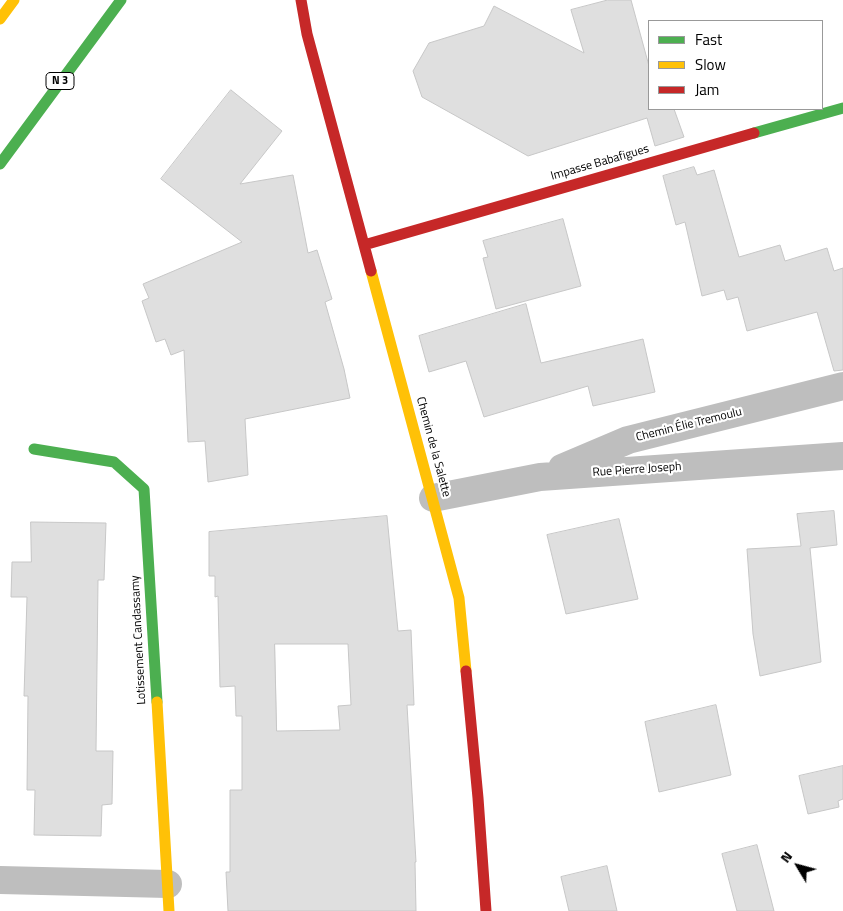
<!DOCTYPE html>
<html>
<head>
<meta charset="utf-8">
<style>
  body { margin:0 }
  #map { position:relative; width:843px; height:911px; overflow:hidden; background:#fff; font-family:"Titillium Web",sans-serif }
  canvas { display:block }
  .legend { position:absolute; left:648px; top:20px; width:175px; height:90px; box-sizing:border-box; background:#fff; border:1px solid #999; margin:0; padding:6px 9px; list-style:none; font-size:15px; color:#000 }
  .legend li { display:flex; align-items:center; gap:10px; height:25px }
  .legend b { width:25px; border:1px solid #999 }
  .north { position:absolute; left:773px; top:841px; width:50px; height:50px; -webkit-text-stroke:4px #fff; paint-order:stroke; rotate:307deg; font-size:14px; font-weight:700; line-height:20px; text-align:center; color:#000 }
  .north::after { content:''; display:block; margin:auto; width:18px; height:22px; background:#000; clip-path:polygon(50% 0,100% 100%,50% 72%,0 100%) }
</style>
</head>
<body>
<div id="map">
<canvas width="843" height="911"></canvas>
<ul class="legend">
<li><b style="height:6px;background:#4caf50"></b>Fast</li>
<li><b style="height:6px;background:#ffc107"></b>Slow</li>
<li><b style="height:6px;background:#c62828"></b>Jam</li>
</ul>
<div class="north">N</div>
</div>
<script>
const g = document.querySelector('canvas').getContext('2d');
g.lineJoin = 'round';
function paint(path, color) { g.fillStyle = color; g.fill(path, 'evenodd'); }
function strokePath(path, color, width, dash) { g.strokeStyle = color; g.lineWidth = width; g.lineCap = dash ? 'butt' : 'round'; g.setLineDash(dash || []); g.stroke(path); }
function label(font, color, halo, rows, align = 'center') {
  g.font = font + ' "Titillium Web",sans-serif'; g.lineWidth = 4.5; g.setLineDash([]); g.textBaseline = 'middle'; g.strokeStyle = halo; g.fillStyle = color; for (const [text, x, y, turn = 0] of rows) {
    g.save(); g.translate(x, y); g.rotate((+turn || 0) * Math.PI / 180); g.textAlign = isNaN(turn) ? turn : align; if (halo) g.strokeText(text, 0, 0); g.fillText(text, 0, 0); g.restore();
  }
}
const building = new Path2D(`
  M 608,0 L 631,0 L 649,66 L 649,109 L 674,109 L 684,137 L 655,146 L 647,118 L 528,156 L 422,97 L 413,71 L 429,43 L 484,26 L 494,6 L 584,53 L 571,10 Z
  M 231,90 L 282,131 L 240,184 L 293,175 L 308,253 L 317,250 L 332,299 L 325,302 L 344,369 L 350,398 L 245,419 L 248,475 L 208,482 L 205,441 L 188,442 L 184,350 L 171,355 L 165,339 L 156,342 L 142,301 L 149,298 L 143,284 L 242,242 L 161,179 Z
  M 694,167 L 697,175 L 714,170 L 739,257 L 780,245 L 785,261 L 827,248 L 834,271 L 843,268 L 843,370 L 834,371 L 817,312 L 747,331 L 738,297 L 727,300 L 724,290 L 702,296 L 685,222 L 676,225 L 663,176 Z
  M 563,219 L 581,286 L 496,309 L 483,258 L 488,257 L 483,241 Z
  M 526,304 L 541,363 L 643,339 L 655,392 L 593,406 L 588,386 L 484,417 L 466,361 L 429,372 L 419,336 Z
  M 834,511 L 837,545 L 810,548 L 821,662 L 760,676 L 753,634 L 747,549 L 801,546 L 797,514 Z
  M 387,516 L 398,631 L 411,630 L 414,705 L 407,705 L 416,862 L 415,862 L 416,911 L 228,911 L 226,872 L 230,872 L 230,790 L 242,790 L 242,716 L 236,716 L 235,686 L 220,687 L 218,596 L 215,597 L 215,576 L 209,576 L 209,532 ZM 275,644 L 348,644 L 351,705 L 338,706 L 340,730 L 277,731 Z
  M 619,519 L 638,599 L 566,614 L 547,535 Z
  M 31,522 L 106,523 L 104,580 L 98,580 L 96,751 L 113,751 L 112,804 L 102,805 L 101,836 L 34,835 L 35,790 L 27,790 L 28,696 L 24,696 L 27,597 L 11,597 L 12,562 L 31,562 Z
  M 716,705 L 731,775 L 659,792 L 645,722 Z
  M 843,766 L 843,799 L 838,801 L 839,807 L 808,814 L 799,776 Z
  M 757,845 L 774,911 L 737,911 L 722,854 Z
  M 607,866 L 617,911 L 569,911 L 561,877 Z`);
const street = new Path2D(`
  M 562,468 L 628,440 L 843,386
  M 433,498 L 540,477 L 843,456
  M 0,880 L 168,884`);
const fast = new Path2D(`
  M 754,133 L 843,108
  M 0,164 L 121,0
  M 34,449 L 114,462 L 144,489 L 157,702`);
const slow = new Path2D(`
  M 0,19 L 14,0
  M 371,271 L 459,598 L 466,671
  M 157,702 L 169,911`);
const jam = new Path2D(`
  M 301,0 L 307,34 L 371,271
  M 364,245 L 754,133
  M 466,671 L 478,798 L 486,911`);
const shields = [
  [60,81,28]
];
const shieldNames = [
  ["N 3",60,81]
];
const streetNames = [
  ["Impasse Babafigues",600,163,-16],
  ["Chemin Élie Tremoulu",689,425,-14],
  ["Chemin de la Salette",433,447,75],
  ["Rue Pierre Joseph",637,470,-4],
  ["Lotissement Candassamy",139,640,-93]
];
paint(building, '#dfdfdf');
strokePath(building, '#c7c7c7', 1);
strokePath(street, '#bebebe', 28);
strokePath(fast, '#4caf50', 11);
strokePath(slow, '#ffc107', 11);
strokePath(jam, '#c62828', 11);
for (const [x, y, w] of shields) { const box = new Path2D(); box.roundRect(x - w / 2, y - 8.5, w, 17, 4); g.fillStyle = '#fff'; g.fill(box); strokePath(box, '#000', 1); }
label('bold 11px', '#000', null, shieldNames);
label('12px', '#000', '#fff', streetNames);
</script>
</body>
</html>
